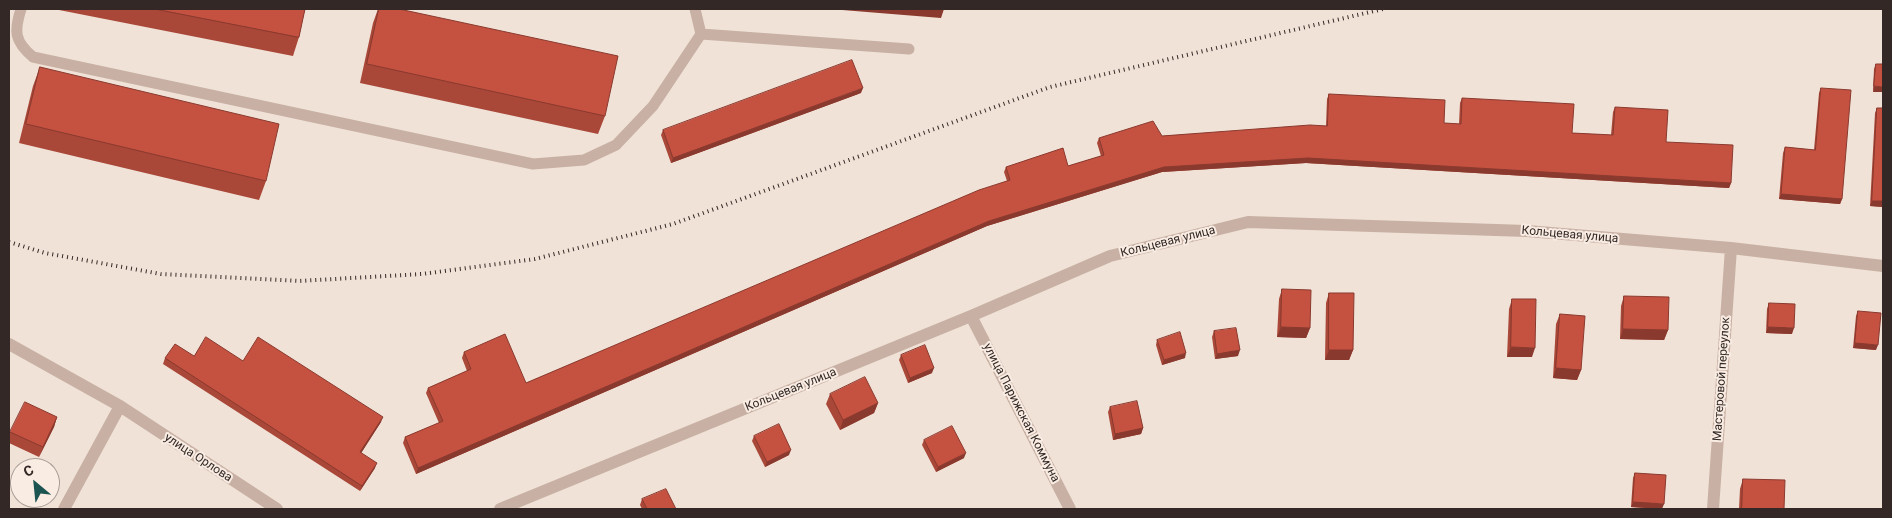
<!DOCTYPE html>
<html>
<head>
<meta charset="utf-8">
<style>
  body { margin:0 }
  #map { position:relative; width:1892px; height:518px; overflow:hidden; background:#f0e2d7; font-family:Roboto,sans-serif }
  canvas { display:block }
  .frame { position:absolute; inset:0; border:10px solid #332825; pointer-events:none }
  .north { position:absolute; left:10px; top:458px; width:50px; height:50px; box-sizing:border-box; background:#f8ece3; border:1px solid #a99e97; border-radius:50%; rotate:332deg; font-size:14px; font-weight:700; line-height:20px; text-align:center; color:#332825 }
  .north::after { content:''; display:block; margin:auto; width:18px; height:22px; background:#1c5451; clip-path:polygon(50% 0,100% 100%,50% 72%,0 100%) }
</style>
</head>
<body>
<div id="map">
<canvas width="1892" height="518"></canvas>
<div class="frame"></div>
<div class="north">С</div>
</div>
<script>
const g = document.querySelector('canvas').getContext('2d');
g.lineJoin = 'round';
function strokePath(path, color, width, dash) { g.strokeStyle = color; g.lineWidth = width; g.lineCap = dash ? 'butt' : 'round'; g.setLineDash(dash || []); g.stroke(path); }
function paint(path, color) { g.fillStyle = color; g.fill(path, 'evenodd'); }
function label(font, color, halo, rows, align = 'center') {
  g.font = font + ' Roboto,sans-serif'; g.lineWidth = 4; g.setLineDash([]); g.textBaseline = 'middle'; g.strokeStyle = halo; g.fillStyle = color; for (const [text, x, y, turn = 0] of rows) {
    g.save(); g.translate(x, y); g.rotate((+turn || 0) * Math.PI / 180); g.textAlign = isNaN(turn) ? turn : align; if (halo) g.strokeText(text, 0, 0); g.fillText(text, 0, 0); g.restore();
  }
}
const lane = new Path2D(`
  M 21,9 C 14,31 14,41 33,57 L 533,164 L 584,160 L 616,145 L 653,106 L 701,34
  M 695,9 L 701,34 L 909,49`);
const street = new Path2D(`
  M 971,316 L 1070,509
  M 9,344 L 120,406 L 277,509
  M 64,509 L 120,406
  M 500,509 L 971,316 L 1110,256 L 1248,222 L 1527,231 L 1731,248 L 1883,266
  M 1713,509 L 1731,248`);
const rail = new Path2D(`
  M 9,242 L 45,253 L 161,274 L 299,281 L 422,274 L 535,259 L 673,224 L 1050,87 L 1383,9`);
const wall = new Path2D(`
  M 54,9 L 305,9 L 299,37 L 293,56 Z
  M 378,9 L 399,9 L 605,116 L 598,134 L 360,83 L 373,23 Z
  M 1876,64 L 1883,64 L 1873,92 L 1874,69 Z
  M 40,67 L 266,181 L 259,200 L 19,143 L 33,86 Z
  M 1821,88 L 1842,199 L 1840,204 L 1779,199 L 1783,153 L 1785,147 L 1814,150 L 1819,93 Z
  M 861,93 L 671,163 L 661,135 L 663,130 Z
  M 1329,94 L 1444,123 L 1459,124 L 1460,103 L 1462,98 L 1572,133 L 1611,135 L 1613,112 L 1615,107 L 1666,142 L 1731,183 L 1729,188 L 1306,163 L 1162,172 L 987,226 L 416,474 L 403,443 L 405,437 L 439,423 L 426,393 L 428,388 L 467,371 L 462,358 L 464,352 L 526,383 L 1007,181 L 1004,172 L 1006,167 L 1068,166 L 1101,156 L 1097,143 L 1099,138 L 1162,136 L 1326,126 L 1327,99 Z
  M 1877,108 L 1883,207 L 1870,206 L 1875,113 Z
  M 1282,289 L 1310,328 L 1306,338 L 1277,337 L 1279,299 Z
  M 1329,293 L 1353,350 L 1349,360 L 1325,360 L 1326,303 Z
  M 1624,296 L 1668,330 L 1664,340 L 1620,339 L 1621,306 Z
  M 1512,299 L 1532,357 L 1507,357 L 1509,309 Z
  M 1769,303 L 1792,334 L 1766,333 L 1767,309 Z
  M 1858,311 L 1876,350 L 1853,348 L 1856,316 Z
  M 1560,314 L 1581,370 L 1577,380 L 1553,378 L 1556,324 Z
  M 1214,331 L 1238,356 L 1215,359 L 1212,337 Z
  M 1157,340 L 1185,358 L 1162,365 L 1156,345 Z
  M 901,355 L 932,373 L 908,383 L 899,360 Z
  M 194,356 L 243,361 L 381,422 L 361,453 L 375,468 L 360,491 L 163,364 L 165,358 Z
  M 830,394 L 878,403 L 874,413 L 840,430 L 826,404 Z
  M 1110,407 L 1143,428 L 1141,434 L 1113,440 L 1108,412 Z
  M 57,417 L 54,427 L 39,457 L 9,443 L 9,437 L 10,432 Z
  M 754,436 L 789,455 L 765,467 L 752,441 Z
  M 924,440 L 964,458 L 936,472 L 922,445 Z
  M 1635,473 L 1662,509 L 1631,507 L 1633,478 Z
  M 1743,479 L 1784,509 L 1739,509 L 1740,489 Z
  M 642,499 L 676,509 L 642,509 L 640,505 Z`);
const shadedWall = new Path2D(`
  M 830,9 L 944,9 L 941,18 Z
  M 1874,86 L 1883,87 L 1883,92 L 1873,92 Z
  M 863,88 L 861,93 L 671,163 L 673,158 Z
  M 1308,158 L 1731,183 L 1729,188 L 1306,163 L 1162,172 L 987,226 L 416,474 L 418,468 L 989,221 L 1164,167 Z
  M 1781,194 L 1842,199 L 1840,204 L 1779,199 Z
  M 1872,201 L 1883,201 L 1883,207 L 1870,206 Z
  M 1281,327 L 1310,328 L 1306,338 L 1277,337 Z
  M 1768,327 L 1794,328 L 1792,334 L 1766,333 Z
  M 1623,329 L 1668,330 L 1664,340 L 1620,339 Z
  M 1855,343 L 1878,345 L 1876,350 L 1853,348 Z
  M 1511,347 L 1535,348 L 1532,357 L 1507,357 Z
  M 1240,350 L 1238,356 L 1215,359 L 1217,354 Z
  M 1329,350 L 1353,350 L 1349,360 L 1325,360 Z
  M 1186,353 L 1185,358 L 1162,365 L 1164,360 Z
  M 934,368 L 932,373 L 908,383 L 910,378 Z
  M 1556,368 L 1581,370 L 1577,380 L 1553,378 Z
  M 878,403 L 874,413 L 840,430 L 843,420 Z
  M 57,417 L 54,427 L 39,457 L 43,447 Z
  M 383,417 L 381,422 L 358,458 L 360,452 Z
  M 1143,428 L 1141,434 L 1113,440 L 1115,434 Z
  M 791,450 L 789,455 L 765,467 L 767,462 Z
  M 966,453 L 964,458 L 936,472 L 938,467 Z
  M 377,463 L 375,468 L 360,491 L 362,486 Z
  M 1633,502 L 1664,504 L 1662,509 L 1631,507 Z`);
const building = new Path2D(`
  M 155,9 L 305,9 L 299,37 Z
  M 379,9 L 399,9 L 618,56 L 605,116 L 367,64 Z
  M 852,60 L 863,88 L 673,158 L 663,130 Z
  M 1876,64 L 1883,64 L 1883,87 L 1874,86 Z
  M 40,67 L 279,124 L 266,181 L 26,124 Z
  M 1821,88 L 1851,90 L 1842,199 L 1781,194 L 1785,147 L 1815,150 Z
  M 1329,94 L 1445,100 L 1444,123 L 1461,124 L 1462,98 L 1574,104 L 1572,133 L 1613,135 L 1615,107 L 1668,110 L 1666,142 L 1733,145 L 1731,183 L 1308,158 L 1164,167 L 989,221 L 418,468 L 405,437 L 443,421 L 428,388 L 471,369 L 464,352 L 505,334 L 526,383 L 979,190 L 1010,180 L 1006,167 L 1063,148 L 1068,166 L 1104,155 L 1099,138 L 1153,121 L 1162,136 L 1310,125 L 1327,126 Z
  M 1877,108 L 1883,108 L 1883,201 L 1872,201 Z
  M 1282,289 L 1311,290 L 1310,328 L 1281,327 Z
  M 1329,293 L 1354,293 L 1353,350 L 1329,350 Z
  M 1624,296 L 1669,297 L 1668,330 L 1623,329 Z
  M 1512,299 L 1536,299 L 1535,348 L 1511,347 Z
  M 1769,303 L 1795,304 L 1794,328 L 1768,327 Z
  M 1858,311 L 1881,313 L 1878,345 L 1855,343 Z
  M 1560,314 L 1585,316 L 1581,370 L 1556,368 Z
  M 1236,328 L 1240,350 L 1217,354 L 1214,331 Z
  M 1180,332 L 1186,353 L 1164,360 L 1157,340 Z
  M 206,337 L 243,361 L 258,337 L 383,417 L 360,452 L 377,463 L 362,486 L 165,358 L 175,344 L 194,356 Z
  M 925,345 L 934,368 L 910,378 L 901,355 Z
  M 865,377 L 878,403 L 843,420 L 830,394 Z
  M 1137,401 L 1143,428 L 1115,434 L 1110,407 Z
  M 25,402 L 57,417 L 43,447 L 10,432 Z
  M 779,424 L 791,450 L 767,462 L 754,436 Z
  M 952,426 L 966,453 L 938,467 L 924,440 Z
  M 1635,473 L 1666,475 L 1664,504 L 1633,502 Z
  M 1743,479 L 1785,480 L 1784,509 L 1742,509 Z
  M 666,489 L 676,509 L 647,509 L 642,499 Z`);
const streetNames = [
  ["Кольцевая улица",1570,235,5],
  ["Кольцевая улица",1168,242,-14],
  ["Мастеровой переулок",1722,379,-86],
  ["Кольцевая улица",791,390,-22],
  ["улица Парижская Коммуна",1021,413,63],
  ["улица Орлова",198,458,33]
];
strokePath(lane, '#c8b0a4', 11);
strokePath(street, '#c8b0a4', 12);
strokePath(rail, '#332825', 4, [1, 4]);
paint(wall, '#a94738');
paint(shadedWall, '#8a392e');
paint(building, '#c55241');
strokePath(building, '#8a392e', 1);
label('12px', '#332825', '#f8ece3', streetNames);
</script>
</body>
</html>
